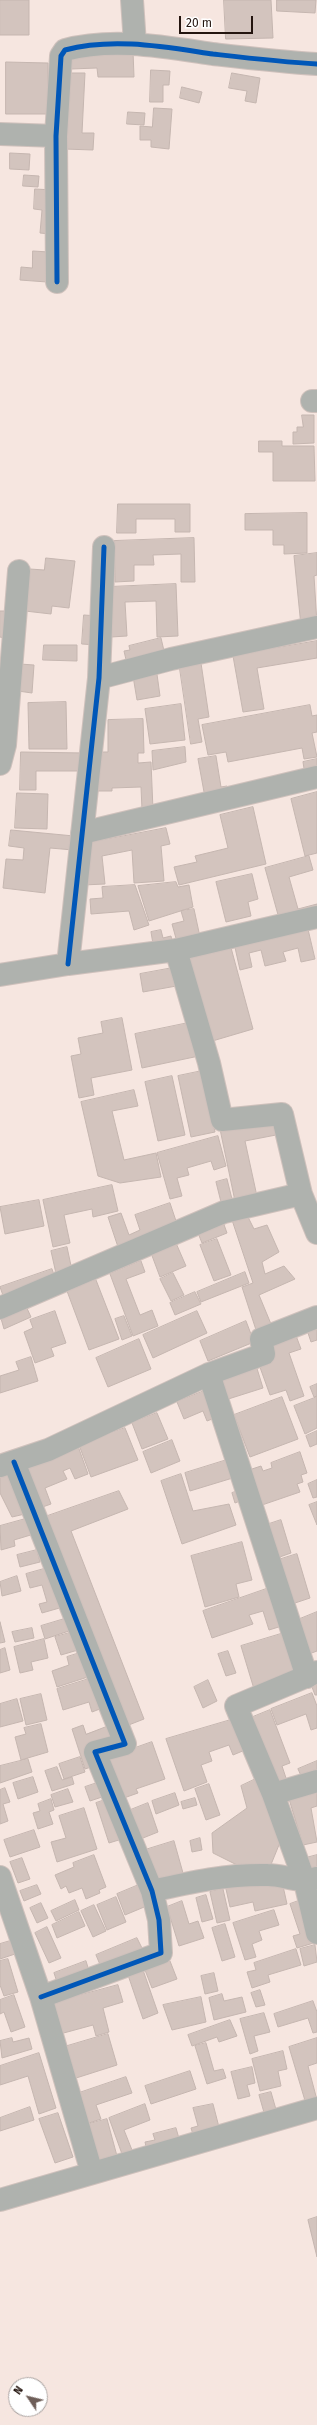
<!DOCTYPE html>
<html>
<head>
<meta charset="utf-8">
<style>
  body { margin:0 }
  #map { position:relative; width:317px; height:2425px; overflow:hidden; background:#f6e6e0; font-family:"Fira Sans",sans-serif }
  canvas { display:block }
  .north { position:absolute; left:8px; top:2377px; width:40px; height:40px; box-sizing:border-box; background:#fff; border:1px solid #a7a19f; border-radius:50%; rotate:305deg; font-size:11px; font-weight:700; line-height:16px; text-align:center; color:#24150f }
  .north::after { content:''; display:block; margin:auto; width:14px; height:18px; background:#6e5e58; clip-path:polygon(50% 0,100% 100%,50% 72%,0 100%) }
  .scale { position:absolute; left:179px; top:16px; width:74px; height:18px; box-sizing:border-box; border:2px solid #24150f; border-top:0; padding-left:5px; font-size:12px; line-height:14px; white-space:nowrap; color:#24150f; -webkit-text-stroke:3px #fff; paint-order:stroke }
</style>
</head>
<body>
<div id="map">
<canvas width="317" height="2425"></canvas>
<div class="north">N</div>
<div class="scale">20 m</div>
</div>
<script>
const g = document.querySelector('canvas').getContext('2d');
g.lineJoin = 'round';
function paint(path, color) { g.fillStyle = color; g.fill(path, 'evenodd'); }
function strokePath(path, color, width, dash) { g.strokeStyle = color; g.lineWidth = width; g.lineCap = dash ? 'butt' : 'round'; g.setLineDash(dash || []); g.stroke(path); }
const building = new Path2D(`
  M 0,0 L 29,0 L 29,35 L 0,35 Z
  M 224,0 L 271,0 L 273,38 L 226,39 Z
  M 277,0 L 316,0 L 315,13 L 277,11 Z
  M 133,51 L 134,77 L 98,77 L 97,68 L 71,69 L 70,52 Z
  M 6,62 L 48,63 L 48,114 L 6,114 Z
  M 151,70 L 170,71 L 169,85 L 163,85 L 163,102 L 150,102 Z
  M 67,73 L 85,73 L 82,133 L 94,133 L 93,150 L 64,149 Z
  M 232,73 L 260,78 L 256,103 L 245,101 L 247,91 L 229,88 Z
  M 182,87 L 202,92 L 199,103 L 180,98 Z
  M 154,108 L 172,109 L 169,149 L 151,147 L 151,140 L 140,140 L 140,126 L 152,127 Z
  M 128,112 L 145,113 L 144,125 L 127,124 Z
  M 10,153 L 30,154 L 29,170 L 10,169 Z
  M 24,175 L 39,176 L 38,187 L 23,186 Z
  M 35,189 L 53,190 L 50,234 L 40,233 L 42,210 L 34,209 Z
  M 33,251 L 49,252 L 47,282 L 20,280 L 21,267 L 32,268 Z
  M 302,415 L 314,415 L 314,443 L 293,444 L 293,432 L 297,432 L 297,427 L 303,427 Z
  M 259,441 L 282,441 L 282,446 L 314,446 L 315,481 L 273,481 L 273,452 L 259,452 Z
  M 118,504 L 190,504 L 190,532 L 175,532 L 175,519 L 136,519 L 136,533 L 117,533 Z
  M 307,513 L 307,553 L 284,554 L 284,545 L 273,545 L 273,530 L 245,530 L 245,514 Z
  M 194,538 L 195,582 L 181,582 L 181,554 L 153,555 L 154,565 L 134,565 L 134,581 L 115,582 L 114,541 Z
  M 317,553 L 317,575 L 314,576 L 317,624 L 301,626 L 294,556 Z
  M 46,558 L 75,561 L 69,608 L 52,606 L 51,614 L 25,611 L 30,569 L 44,570 Z
  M 176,584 L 178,636 L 157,637 L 156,601 L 125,602 L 127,636 L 111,637 L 109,587 Z
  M 0,611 L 5,611 L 4,638 L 0,637 Z
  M 84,615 L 98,616 L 96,645 L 82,644 Z
  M 161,638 L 165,655 L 127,664 L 124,651 L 130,650 L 129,646 Z
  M 317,641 L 317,658 L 257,668 L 264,709 L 243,712 L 233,656 Z
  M 44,645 L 77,645 L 77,661 L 43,660 Z
  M 179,662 L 201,663 L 209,717 L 198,719 L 202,742 L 191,744 Z
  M 20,664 L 34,665 L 32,693 L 18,691 Z
  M 156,667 L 160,696 L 137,700 L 132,670 Z
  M 66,702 L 67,749 L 29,749 L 28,703 Z
  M 181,704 L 185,740 L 150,744 L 145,709 Z
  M 310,705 L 312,716 L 317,715 L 317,732 L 312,733 L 317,757 L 304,759 L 302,748 L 228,762 L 226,752 L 208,755 L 202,725 Z
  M 143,719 L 144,753 L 138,753 L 138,763 L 151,762 L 153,810 L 142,810 L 141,787 L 112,788 L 112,791 L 95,791 L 94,752 L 108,752 L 108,720 Z
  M 185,747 L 186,762 L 153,770 L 152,751 Z
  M 21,752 L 85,753 L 85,771 L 36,771 L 36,790 L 20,790 Z
  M 216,756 L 221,787 L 227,786 L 229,799 L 206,803 L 198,759 Z
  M 317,759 L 317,773 L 305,775 L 303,762 Z
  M 317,792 L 317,853 L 305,856 L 291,799 Z
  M 17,793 L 48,794 L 47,829 L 15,828 Z
  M 253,807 L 266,864 L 179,885 L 174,867 L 197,862 L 195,856 L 228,848 L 220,815 Z
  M 166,828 L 170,844 L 161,846 L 164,881 L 134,883 L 132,850 L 102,856 L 105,884 L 83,885 L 84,844 Z
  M 11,830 L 74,836 L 73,850 L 50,848 L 45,893 L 3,888 L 6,859 L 23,860 L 24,848 L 9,846 Z
  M 309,856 L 313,870 L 289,877 L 298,909 L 317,904 L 317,911 L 280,922 L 265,868 Z
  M 252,874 L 258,899 L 248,902 L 251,916 L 226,922 L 216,882 Z
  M 176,882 L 178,887 L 189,885 L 193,907 L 149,921 L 138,886 Z
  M 135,885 L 149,925 L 134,930 L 129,911 L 91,914 L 90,899 L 103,898 L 102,887 Z
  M 194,909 L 200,937 L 177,942 L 172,924 L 184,921 L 181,911 Z
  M 307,925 L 315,959 L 301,962 L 298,948 L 283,952 L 286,961 L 265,966 L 261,950 L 249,953 L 252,967 L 240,970 L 234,943 Z
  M 161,930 L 163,938 L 171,936 L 173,946 L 154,950 L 151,932 Z
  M 230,944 L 253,1029 L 209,1042 L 186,956 Z
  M 178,967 L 182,985 L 143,992 L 140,974 Z
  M 122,1018 L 132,1070 L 91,1078 L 94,1095 L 79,1098 L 71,1056 L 81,1054 L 78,1038 L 103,1033 L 101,1022 Z
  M 193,1022 L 199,1056 L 142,1068 L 135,1034 Z
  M 202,1071 L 215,1132 L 191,1137 L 178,1076 Z
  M 172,1076 L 185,1135 L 158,1141 L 145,1082 Z
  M 134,1090 L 138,1106 L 112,1111 L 124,1160 L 156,1153 L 161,1177 L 120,1183 L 98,1176 L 81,1102 Z
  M 273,1118 L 276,1135 L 245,1141 L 258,1201 L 236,1206 L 220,1129 Z
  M 218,1136 L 226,1166 L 214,1170 L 211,1161 L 187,1168 L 189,1175 L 177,1178 L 182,1196 L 170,1199 L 157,1153 Z
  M 227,1179 L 234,1207 L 223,1210 L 216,1182 Z
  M 112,1185 L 118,1211 L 93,1217 L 92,1209 L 64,1215 L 70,1243 L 53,1247 L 43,1200 Z
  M 39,1200 L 44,1226 L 5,1234 L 0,1207 Z
  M 170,1203 L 179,1230 L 119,1250 L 108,1217 L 121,1213 L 129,1235 L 140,1230 L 135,1215 Z
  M 245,1211 L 254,1229 L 267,1225 L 279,1252 L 262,1262 L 265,1274 L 284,1266 L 295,1279 L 259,1295 L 271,1324 L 257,1333 L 242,1287 L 253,1283 L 230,1214 Z
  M 222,1219 L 227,1233 L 202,1243 L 196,1228 Z
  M 217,1239 L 231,1275 L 214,1281 L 200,1245 Z
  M 176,1243 L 186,1266 L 160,1277 L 151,1253 Z
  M 67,1247 L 73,1275 L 57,1278 L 51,1251 Z
  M 141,1261 L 145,1272 L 126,1279 L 140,1315 L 152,1310 L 158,1326 L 133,1336 L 110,1274 Z
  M 52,1269 L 57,1283 L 5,1301 L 0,1287 Z
  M 245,1272 L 249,1283 L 201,1302 L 197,1292 Z
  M 173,1273 L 184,1295 L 171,1301 L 160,1279 Z
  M 96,1280 L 119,1339 L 89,1350 L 67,1291 Z
  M 195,1292 L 201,1304 L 175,1315 L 170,1303 Z
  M 25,1304 L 31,1317 L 4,1329 L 0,1315 Z
  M 55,1311 L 66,1343 L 51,1348 L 54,1356 L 35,1363 L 24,1332 L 33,1328 L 30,1320 Z
  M 197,1311 L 207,1333 L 153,1358 L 143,1335 Z
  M 124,1316 L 132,1336 L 122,1340 L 115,1319 Z
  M 246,1321 L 254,1342 L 208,1361 L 200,1341 Z
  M 317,1322 L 317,1340 L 311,1342 L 306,1327 Z
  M 295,1333 L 301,1349 L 289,1353 L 304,1396 L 290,1401 L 286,1390 L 270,1395 L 257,1359 L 265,1344 Z
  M 139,1339 L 151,1369 L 108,1387 L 96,1358 Z
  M 31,1357 L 38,1381 L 0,1393 L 0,1376 L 19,1370 L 16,1362 Z
  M 255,1362 L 263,1388 L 222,1401 L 214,1376 Z
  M 317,1384 L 317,1396 L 314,1397 L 310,1387 Z
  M 209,1389 L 220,1416 L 207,1421 L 203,1411 L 184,1419 L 177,1402 Z
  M 282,1397 L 298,1439 L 250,1457 L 234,1415 Z
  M 317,1397 L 317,1428 L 305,1434 L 294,1406 Z
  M 157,1413 L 168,1439 L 142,1449 L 132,1423 Z
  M 125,1428 L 138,1460 L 91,1477 L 79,1445 Z
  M 317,1431 L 317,1444 L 310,1447 L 306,1436 Z
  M 172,1440 L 180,1461 L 151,1473 L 143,1452 Z
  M 78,1446 L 88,1474 L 75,1479 L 70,1468 L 63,1471 L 67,1479 L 45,1488 L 51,1504 L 37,1509 L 22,1467 Z
  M 300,1452 L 307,1473 L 301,1475 L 303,1482 L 297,1484 L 300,1492 L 262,1505 L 249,1470 L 261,1466 L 263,1471 L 272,1468 L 271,1463 Z
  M 230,1459 L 236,1477 L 190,1491 L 185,1473 Z
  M 181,1474 L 193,1511 L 229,1504 L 236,1525 L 182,1544 L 161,1481 Z
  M 8,1475 L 25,1514 L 12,1517 L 0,1493 L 0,1476 Z
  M 317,1480 L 317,1497 L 313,1498 L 308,1484 Z
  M 241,1490 L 245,1499 L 235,1503 L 232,1493 Z
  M 119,1491 L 128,1509 L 71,1531 L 144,1719 L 121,1728 L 39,1519 Z
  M 317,1502 L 317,1525 L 309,1505 Z
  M 29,1518 L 34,1534 L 14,1540 L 15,1546 L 1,1550 L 0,1526 Z
  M 281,1520 L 291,1553 L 277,1558 L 266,1525 Z
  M 242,1542 L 252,1580 L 236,1584 L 239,1597 L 205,1607 L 191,1556 Z
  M 37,1550 L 40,1562 L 20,1567 L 17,1555 Z
  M 297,1554 L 310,1598 L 289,1605 L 275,1561 Z
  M 51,1567 L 63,1607 L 42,1613 L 39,1604 L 47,1602 L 42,1585 L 30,1588 L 26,1574 Z
  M 17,1576 L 21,1591 L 2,1596 L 0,1582 Z
  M 272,1587 L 285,1625 L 269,1630 L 263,1611 L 249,1615 L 253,1624 L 212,1638 L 203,1611 Z
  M 317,1612 L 317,1651 L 309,1654 L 295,1621 Z
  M 71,1617 L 75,1629 L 45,1639 L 41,1626 Z
  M 0,1622 L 5,1642 L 0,1643 Z
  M 32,1628 L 34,1638 L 15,1642 L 12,1632 Z
  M 73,1632 L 78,1650 L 61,1655 L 55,1637 Z
  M 284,1633 L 296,1676 L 254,1689 L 241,1646 Z
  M 44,1639 L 48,1658 L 31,1662 L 33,1670 L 20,1673 L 14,1647 Z
  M 5,1648 L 10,1670 L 0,1673 L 0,1650 Z
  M 86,1651 L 94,1675 L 57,1687 L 52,1671 L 69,1665 L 67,1657 Z
  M 228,1651 L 236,1673 L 226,1676 L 218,1654 Z
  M 95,1677 L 105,1707 L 92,1712 L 89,1702 L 63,1710 L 57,1689 Z
  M 208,1680 L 217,1701 L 203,1708 L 194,1687 Z
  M 317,1684 L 317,1695 L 315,1695 L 312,1687 Z
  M 312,1693 L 317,1706 L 317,1728 L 311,1730 L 306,1714 L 277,1725 L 271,1709 Z
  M 41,1694 L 47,1720 L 26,1725 L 20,1699 Z
  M 17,1699 L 23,1721 L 0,1727 L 0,1704 Z
  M 270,1710 L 290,1763 L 282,1766 L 287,1781 L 273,1787 L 248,1719 Z
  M 234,1719 L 245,1750 L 233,1755 L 229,1745 L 209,1752 L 212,1761 L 201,1765 L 207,1782 L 184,1791 L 166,1739 Z
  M 41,1724 L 48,1752 L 21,1760 L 15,1737 L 26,1734 L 24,1728 Z
  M 114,1724 L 118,1738 L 97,1765 L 85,1769 L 72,1729 L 83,1725 L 86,1734 Z
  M 152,1742 L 165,1779 L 136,1789 L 138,1793 L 121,1799 L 107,1758 Z
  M 80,1757 L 85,1772 L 64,1779 L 59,1764 Z
  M 28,1759 L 32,1772 L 0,1783 L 0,1766 Z
  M 317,1761 L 317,1775 L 303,1780 L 298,1769 Z
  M 57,1767 L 62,1780 L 72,1777 L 74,1784 L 52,1791 L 45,1771 Z
  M 33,1777 L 38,1792 L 18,1799 L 13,1783 Z
  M 260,1777 L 283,1835 L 270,1867 L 249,1871 L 213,1853 L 212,1833 L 247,1808 L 241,1786 Z
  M 100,1782 L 105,1796 L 90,1801 L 85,1787 Z
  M 209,1784 L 220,1815 L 206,1820 L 195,1789 Z
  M 5,1788 L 10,1802 L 3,1804 L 8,1821 L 0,1824 L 0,1790 Z
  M 317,1788 L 317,1806 L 311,1808 L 317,1842 L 303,1845 L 289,1799 Z
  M 68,1789 L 73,1802 L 55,1807 L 51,1795 Z
  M 175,1793 L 179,1805 L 156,1814 L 152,1801 Z
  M 195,1798 L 197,1805 L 183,1809 L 181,1802 Z
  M 51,1799 L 54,1810 L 49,1812 L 53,1824 L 38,1829 L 33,1813 L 40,1811 L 38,1804 Z
  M 108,1799 L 122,1839 L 109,1843 L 96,1803 Z
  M 148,1803 L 158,1832 L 138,1840 L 128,1811 Z
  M 84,1808 L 97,1849 L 57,1862 L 51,1842 L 66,1838 L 59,1816 Z
  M 34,1830 L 40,1847 L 10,1857 L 4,1840 Z
  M 200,1838 L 202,1850 L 192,1852 L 190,1841 Z
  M 174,1841 L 183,1873 L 154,1881 L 145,1850 Z
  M 94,1855 L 106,1887 L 99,1890 L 100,1893 L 86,1899 L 82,1888 L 69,1893 L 66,1886 L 61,1889 L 55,1875 L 74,1867 L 73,1863 Z
  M 317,1855 L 317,1873 L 302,1859 Z
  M 22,1858 L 30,1879 L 18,1883 L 10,1862 Z
  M 141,1884 L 149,1905 L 125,1915 L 117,1894 Z
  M 251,1884 L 283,1886 L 287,1904 L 255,1911 L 253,1902 L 230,1907 L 226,1889 Z
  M 37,1885 L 41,1894 L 24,1901 L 20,1891 Z
  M 223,1889 L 230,1920 L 217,1923 L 210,1892 Z
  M 206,1895 L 213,1919 L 202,1922 L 196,1898 Z
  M 116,1897 L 126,1922 L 107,1930 L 97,1905 Z
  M 304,1899 L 317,1942 L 297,1948 L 293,1936 L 300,1934 L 290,1904 Z
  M 75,1900 L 79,1910 L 56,1921 L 51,1911 Z
  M 182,1901 L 189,1924 L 198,1921 L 204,1938 L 179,1946 L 167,1907 Z
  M 41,1903 L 48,1918 L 37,1923 L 30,1908 Z
  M 94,1905 L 106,1931 L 93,1937 L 81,1911 Z
  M 274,1910 L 279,1925 L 259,1931 L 262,1940 L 252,1944 L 256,1957 L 245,1960 L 233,1923 Z
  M 79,1912 L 85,1926 L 57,1938 L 52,1925 Z
  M 225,1924 L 235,1957 L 222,1961 L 212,1928 Z
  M 47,1927 L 61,1958 L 49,1963 L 35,1933 Z
  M 137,1938 L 143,1950 L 101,1967 L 96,1955 Z
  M 17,1939 L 21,1952 L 0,1959 L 0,1944 Z
  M 315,1945 L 317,1962 L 304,1966 L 300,1949 Z
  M 296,1949 L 301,1965 L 268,1975 L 270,1982 L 252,1988 L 247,1972 L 256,1970 L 254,1963 Z
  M 8,1959 L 18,1992 L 4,1996 L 0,1985 L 0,1961 Z
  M 86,1961 L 90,1974 L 58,1985 L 54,1973 Z
  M 170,1961 L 177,1979 L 152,1988 L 145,1970 Z
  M 143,1970 L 158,2013 L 143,2019 L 128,1975 Z
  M 214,1973 L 218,1991 L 205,1994 L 201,1976 Z
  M 118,1985 L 123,2002 L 103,2008 L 109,2032 L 96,2036 L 93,2025 L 60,2034 L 52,2003 Z
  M 260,1990 L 265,2005 L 256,2007 L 251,1993 Z
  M 222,1994 L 224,2001 L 242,1997 L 246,2012 L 214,2020 L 209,1998 Z
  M 14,1995 L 25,2027 L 11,2032 L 4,2012 L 0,2014 L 0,2000 Z
  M 201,1997 L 206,2022 L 172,2030 L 163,2005 Z
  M 313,2001 L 317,2012 L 317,2032 L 313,2033 L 308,2018 L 278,2027 L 274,2014 Z
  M 264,2013 L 270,2032 L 254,2036 L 258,2051 L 250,2054 L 240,2019 Z
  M 230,2020 L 237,2036 L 219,2042 L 217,2037 L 192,2046 L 188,2035 Z
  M 108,2034 L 117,2065 L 73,2079 L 64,2047 Z
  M 12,2038 L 13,2042 L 29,2038 L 32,2049 L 2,2058 L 0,2041 Z
  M 317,2038 L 317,2063 L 308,2066 L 317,2100 L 306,2104 L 289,2047 Z
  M 206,2043 L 214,2071 L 223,2069 L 226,2078 L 207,2084 L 195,2046 Z
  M 283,2051 L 287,2069 L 278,2071 L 281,2086 L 260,2091 L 252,2059 Z
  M 39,2053 L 56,2108 L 39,2114 L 28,2076 L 0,2085 L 0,2066 Z
  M 252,2067 L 255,2083 L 247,2085 L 250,2096 L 238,2099 L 231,2072 Z
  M 190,2071 L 196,2089 L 151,2104 L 145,2086 Z
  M 126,2077 L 132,2093 L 96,2105 L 101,2119 L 89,2123 L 79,2093 Z
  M 271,2092 L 277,2113 L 265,2116 L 259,2095 Z
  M 145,2104 L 150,2120 L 124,2130 L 132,2150 L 122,2154 L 109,2118 Z
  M 213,2104 L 220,2131 L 194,2138 L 191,2128 L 198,2126 L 193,2108 Z
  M 30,2107 L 34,2120 L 0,2131 L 0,2118 Z
  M 58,2113 L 73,2157 L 55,2163 L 39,2119 Z
  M 107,2119 L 117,2156 L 96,2161 L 86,2125 Z
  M 176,2128 L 180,2142 L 147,2151 L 145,2142 L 155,2140 L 153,2134 Z
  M 317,2217 L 317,2257 L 308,2220 Z`);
const minor = new Path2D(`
  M 132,0 L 135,44
  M 0,134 L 56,136
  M 57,282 L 56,136 L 61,56 L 65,50 C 113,37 165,47 213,54 C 248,58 282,62 317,64
  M 312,401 L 317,401
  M 99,678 L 171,659 L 317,627
  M 0,764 L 5,745 L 19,571
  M 82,833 L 317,777
  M 176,950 L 209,1063 L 222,1120 L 282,1114 L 301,1194 L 317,1233
  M 68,964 L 99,678 L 104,547
  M 0,975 L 68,964 L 176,950 L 317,917
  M 0,1308 L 224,1212 L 301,1194
  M 209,1374 L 307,1677
  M 14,1462 L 125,1744 L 95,1752 L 152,1891 L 159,1920 L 161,1953 L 41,1997
  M 0,1466 L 48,1450 L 209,1374 L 264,1354 L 261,1339 L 317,1317
  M 317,1672 L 236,1706 L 273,1794 L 305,1882 L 317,1933
  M 273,1794 L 317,1781
  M 0,1877 L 41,1997 L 92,2173
  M 152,1891 C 191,1882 228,1874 268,1875 C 285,1875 299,1884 316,1878
  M 0,2200 L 317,2108`);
const cycleway = new Path2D(`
  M 57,282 L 56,136 L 61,56 L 65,50 C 113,37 165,47 213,54 C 248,58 282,62 317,64
  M 68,964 L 99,678 L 104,547
  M 14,1462 L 125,1744 L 95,1752 L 152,1891 L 159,1920 L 161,1953 L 41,1997`);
paint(building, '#d3c4be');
strokePath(building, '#c5b6b0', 1);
strokePath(minor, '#cfc1bc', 24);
strokePath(minor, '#afb2ae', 22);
strokePath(cycleway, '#0057b8', 5);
</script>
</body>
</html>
